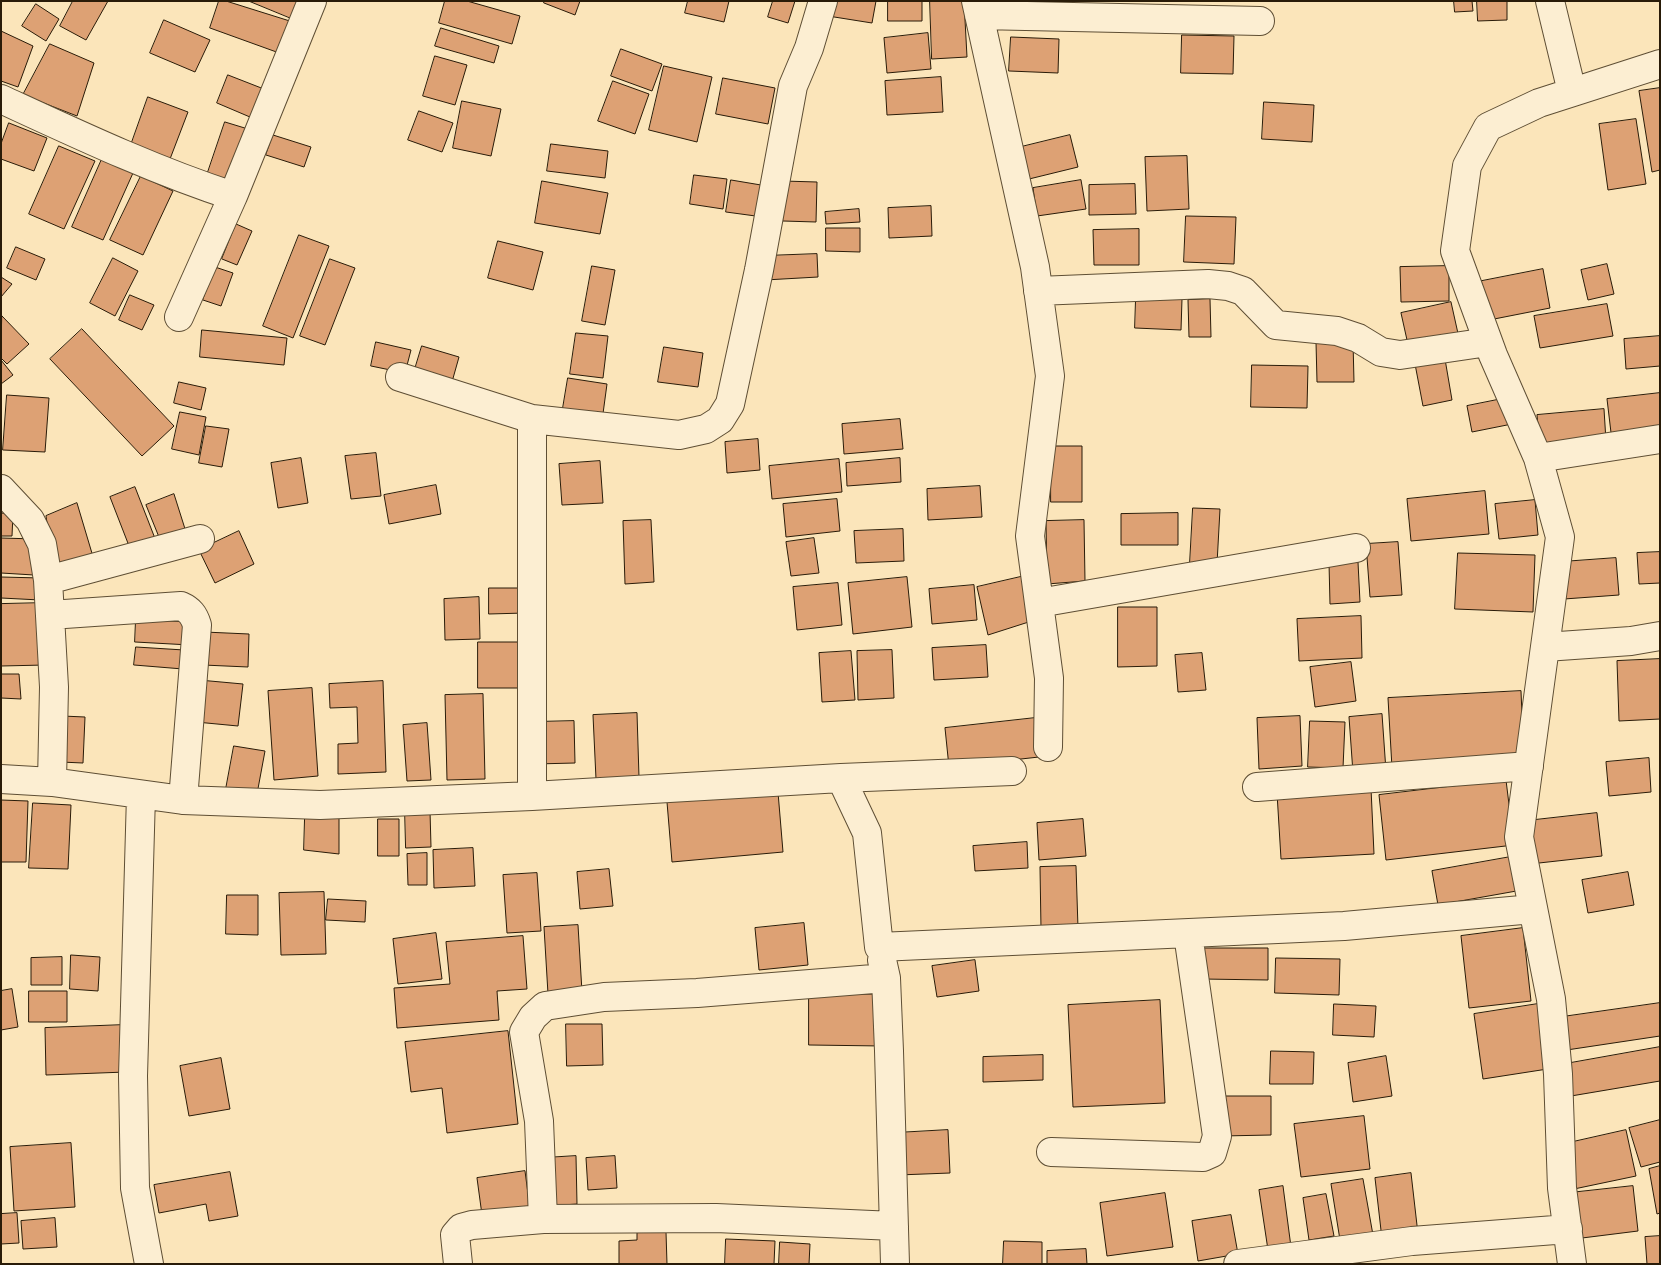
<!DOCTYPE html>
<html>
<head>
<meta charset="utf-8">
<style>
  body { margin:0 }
  #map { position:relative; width:1661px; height:1265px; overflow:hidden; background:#fbe5ba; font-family:"IM FELL Double Pica",serif }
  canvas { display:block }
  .frame { position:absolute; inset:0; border:2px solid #291b08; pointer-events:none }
</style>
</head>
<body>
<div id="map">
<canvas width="1661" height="1265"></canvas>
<div class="frame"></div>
</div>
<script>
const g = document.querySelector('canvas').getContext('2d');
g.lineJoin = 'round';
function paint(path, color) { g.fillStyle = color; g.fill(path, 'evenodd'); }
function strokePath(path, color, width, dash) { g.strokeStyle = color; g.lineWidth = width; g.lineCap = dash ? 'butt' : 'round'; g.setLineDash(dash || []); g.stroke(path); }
const building = new Path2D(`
  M 73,1 L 108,1 L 86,40 L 60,26 Z
  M 219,1 L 226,1 L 293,22 L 282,54 L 210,28 Z
  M 249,1 L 298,1 L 291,18 Z
  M 445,1 L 467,1 L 520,16 L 512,44 L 439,23 Z
  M 544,1 L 580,1 L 575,15 L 544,3 Z
  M 688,1 L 729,1 L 724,22 L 685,13 Z
  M 773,1 L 795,1 L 788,23 L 768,17 Z
  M 831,1 L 876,1 L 872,23 L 828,16 Z
  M 888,1 L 922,1 L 922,21 L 888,21 Z
  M 930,1 L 964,1 L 967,57 L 932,59 Z
  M 1454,1 L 1472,1 L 1473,11 L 1455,12 Z
  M 1477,1 L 1507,1 L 1507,20 L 1478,21 Z
  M 36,4 L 59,19 L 46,41 L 22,26 Z
  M 164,20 L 210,40 L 195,72 L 150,53 Z
  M 441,28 L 499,46 L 494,63 L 435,46 Z
  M 1,31 L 33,46 L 18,87 L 1,81 Z
  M 928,33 L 931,69 L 887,73 L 884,38 Z
  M 1182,35 L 1234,36 L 1233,74 L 1181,73 Z
  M 1011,37 L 1059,39 L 1058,73 L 1009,71 Z
  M 50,44 L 94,63 L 77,116 L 23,95 Z
  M 621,49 L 662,64 L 652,91 L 611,76 Z
  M 435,56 L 467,65 L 455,105 L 423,96 Z
  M 664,66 L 712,77 L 697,142 L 649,130 Z
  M 228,75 L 269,91 L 257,120 L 217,103 Z
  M 941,77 L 943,112 L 887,115 L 885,81 Z
  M 723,78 L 775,88 L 768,124 L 716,114 Z
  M 613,81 L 649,94 L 635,134 L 598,121 Z
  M 1660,88 L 1660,170 L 1652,172 L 1639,91 Z
  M 148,97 L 188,112 L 170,159 L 131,145 Z
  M 462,101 L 501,109 L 491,156 L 453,148 Z
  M 1264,102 L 1314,105 L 1312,142 L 1262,139 Z
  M 419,111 L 453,123 L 442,152 L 408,140 Z
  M 1636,119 L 1646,184 L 1608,190 L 1599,124 Z
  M 225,122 L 248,129 L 231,183 L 207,175 Z
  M 9,123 L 47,138 L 34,171 L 1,159 L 1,144 Z
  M 273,135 L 311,147 L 304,167 L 266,155 Z
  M 1070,135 L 1078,167 L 1025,180 L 1017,148 Z
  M 551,144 L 608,151 L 605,178 L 547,171 Z
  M 59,146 L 95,161 L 64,229 L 29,214 Z
  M 1187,156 L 1189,209 L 1147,211 L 1145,157 Z
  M 102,159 L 133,173 L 103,240 L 72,227 Z
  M 694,175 L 727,179 L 723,209 L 690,204 Z
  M 141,176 L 173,191 L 143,255 L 110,240 Z
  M 731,180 L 767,186 L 763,217 L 726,212 Z
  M 1081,180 L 1086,209 L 1037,216 L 1033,188 Z
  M 542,181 L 608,193 L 600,234 L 535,223 Z
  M 783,181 L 817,182 L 816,222 L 783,221 Z
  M 1135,184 L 1136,214 L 1089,215 L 1089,185 Z
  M 931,206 L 932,236 L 889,238 L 888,208 Z
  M 859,209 L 860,222 L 826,224 L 825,212 Z
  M 1186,216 L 1236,217 L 1234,264 L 1184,262 Z
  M 236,224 L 252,231 L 237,265 L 222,259 Z
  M 826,228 L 860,228 L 860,252 L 826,251 Z
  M 1139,229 L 1139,265 L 1094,265 L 1093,230 Z
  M 299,235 L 329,246 L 293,338 L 263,326 Z
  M 498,241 L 543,252 L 533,290 L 488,278 Z
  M 16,247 L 45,259 L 36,280 L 7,268 Z
  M 817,254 L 818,277 L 765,280 L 764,256 Z
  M 113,258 L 138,271 L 115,316 L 90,303 Z
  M 330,259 L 355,268 L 325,345 L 300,336 Z
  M 1607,264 L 1614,294 L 1588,300 L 1581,270 Z
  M 592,266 L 615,270 L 605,325 L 582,321 Z
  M 1449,266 L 1449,301 L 1401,302 L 1400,267 Z
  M 215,267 L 233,273 L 221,306 L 203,300 Z
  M 1543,269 L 1550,308 L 1484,321 L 1477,282 Z
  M 1,277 L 12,284 L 1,297 Z
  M 130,295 L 154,305 L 142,330 L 119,320 Z
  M 1136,298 L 1182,299 L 1181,330 L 1135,328 Z
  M 1210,299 L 1211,337 L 1189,337 L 1188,300 Z
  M 1451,302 L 1459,338 L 1409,349 L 1401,313 Z
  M 1607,304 L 1613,336 L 1540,348 L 1534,316 Z
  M 2,316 L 29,344 L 7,364 L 1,358 Z
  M 82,329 L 174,426 L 142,456 L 50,359 Z
  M 202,330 L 287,338 L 284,365 L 200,357 Z
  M 576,333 L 608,336 L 603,378 L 570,374 Z
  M 1660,336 L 1660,366 L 1626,369 L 1624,339 Z
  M 1353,341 L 1354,382 L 1317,382 L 1316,342 Z
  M 376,342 L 411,350 L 405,373 L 371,366 Z
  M 422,346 L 459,357 L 450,389 L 412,379 Z
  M 664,347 L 703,353 L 698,387 L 658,382 Z
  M 1445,359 L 1452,400 L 1423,406 L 1415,364 Z
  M 1,360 L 13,375 L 1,384 Z
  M 1252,365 L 1308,366 L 1307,408 L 1251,407 Z
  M 568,378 L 607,384 L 602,421 L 562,414 Z
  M 179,382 L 206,388 L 201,410 L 174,403 Z
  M 1660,393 L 1660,435 L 1612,441 L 1607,399 Z
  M 7,395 L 49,398 L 45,452 L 3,450 Z
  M 1507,398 L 1512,424 L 1472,432 L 1467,406 Z
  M 1604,409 L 1606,441 L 1540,447 L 1537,415 Z
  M 180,412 L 206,417 L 199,455 L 172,449 Z
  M 900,419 L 903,449 L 844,454 L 842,424 Z
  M 206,426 L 229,429 L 222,467 L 199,463 Z
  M 758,439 L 760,470 L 727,473 L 725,442 Z
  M 1051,446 L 1082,446 L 1082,502 L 1051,502 Z
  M 376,453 L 381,496 L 351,499 L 345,456 Z
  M 301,458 L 308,503 L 278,508 L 271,463 Z
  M 900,458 L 901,482 L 847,486 L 846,463 Z
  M 839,459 L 842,492 L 772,499 L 769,466 Z
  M 600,461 L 603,503 L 562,505 L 559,464 Z
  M 436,485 L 441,514 L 389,524 L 384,495 Z
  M 980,486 L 982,517 L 928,520 L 927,489 Z
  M 135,487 L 156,541 L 131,551 L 110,497 Z
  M 1485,491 L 1489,534 L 1411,541 L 1407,499 Z
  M 174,494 L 186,532 L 161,542 L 146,505 Z
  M 837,499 L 840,531 L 786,537 L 783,504 Z
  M 1535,500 L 1538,535 L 1499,539 L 1495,504 Z
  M 77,503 L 94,560 L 54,571 L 46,516 Z
  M 1193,508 L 1220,509 L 1217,564 L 1190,563 Z
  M 1,513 L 13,514 L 12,536 L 1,536 Z
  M 1178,513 L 1178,545 L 1121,545 L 1121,514 Z
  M 651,520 L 654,582 L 625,584 L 623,521 Z
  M 1084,520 L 1085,581 L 1047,584 L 1046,521 Z
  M 903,529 L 904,561 L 856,563 L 854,531 Z
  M 239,531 L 254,564 L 215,583 L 199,550 Z
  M 1,538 L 36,539 L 34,575 L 1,573 Z
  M 814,538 L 819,573 L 791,576 L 786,542 Z
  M 1398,542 L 1402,595 L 1370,597 L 1366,544 Z
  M 1660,552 L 1660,583 L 1639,584 L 1637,553 Z
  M 1458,553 L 1535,555 L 1533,612 L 1455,609 Z
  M 1616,558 L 1619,595 L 1564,599 L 1561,562 Z
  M 1358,562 L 1360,602 L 1330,604 L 1329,563 Z
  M 1029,575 L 1038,619 L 988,635 L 977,587 Z
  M 1,577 L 41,578 L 40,600 L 1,598 Z
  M 907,577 L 912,627 L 853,634 L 848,583 Z
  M 838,583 L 842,625 L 797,630 L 793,587 Z
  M 974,585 L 977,620 L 932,624 L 929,589 Z
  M 489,588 L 525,588 L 525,613 L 489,614 Z
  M 479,597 L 480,639 L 445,640 L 444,599 Z
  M 44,603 L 45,665 L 1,666 L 1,604 Z
  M 1118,607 L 1157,607 L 1157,666 L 1118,667 Z
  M 1361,616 L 1362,658 L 1299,661 L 1297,619 Z
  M 136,619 L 191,622 L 190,645 L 135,642 Z
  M 204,632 L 249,634 L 248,667 L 203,665 Z
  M 478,642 L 524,642 L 524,688 L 478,688 Z
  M 986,645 L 988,677 L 934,680 L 932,648 Z
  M 136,647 L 184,650 L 183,669 L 134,665 Z
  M 892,650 L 894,698 L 858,700 L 857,651 Z
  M 851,651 L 855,700 L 822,702 L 819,653 Z
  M 1202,653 L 1206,690 L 1178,692 L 1175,655 Z
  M 1660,659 L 1660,719 L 1619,721 L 1617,661 Z
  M 1351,662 L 1356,701 L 1315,707 L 1310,667 Z
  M 1,674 L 19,674 L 21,699 L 1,698 Z
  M 199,680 L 243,684 L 238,726 L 196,722 Z
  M 383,681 L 386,772 L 338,774 L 338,744 L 358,743 L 357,707 L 330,708 L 329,684 Z
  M 312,688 L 318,776 L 274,780 L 268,691 Z
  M 1521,691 L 1524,761 L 1392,768 L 1388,698 Z
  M 483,694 L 485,779 L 447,780 L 445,695 Z
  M 637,713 L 639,777 L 596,779 L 593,715 Z
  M 1382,714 L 1386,771 L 1353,773 L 1349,717 Z
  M 62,716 L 85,717 L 83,763 L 60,762 Z
  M 1300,716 L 1302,766 L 1259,769 L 1257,718 Z
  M 1035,718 L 1039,757 L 949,767 L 945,728 Z
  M 574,721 L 575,763 L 535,764 L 534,722 Z
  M 1310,721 L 1345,722 L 1343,768 L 1308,767 Z
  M 427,723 L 431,780 L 407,781 L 403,725 Z
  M 234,746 L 265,751 L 257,794 L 226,789 Z
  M 1649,758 L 1651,792 L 1609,796 L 1606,762 Z
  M 1506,780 L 1514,845 L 1386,860 L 1379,795 Z
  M 1371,788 L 1374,854 L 1281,859 L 1277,793 Z
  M 778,792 L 783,852 L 672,862 L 667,802 Z
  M 1,800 L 28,801 L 26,862 L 1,862 Z
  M 33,803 L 71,805 L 68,869 L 29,868 Z
  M 405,811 L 430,811 L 431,847 L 406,848 Z
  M 1597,813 L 1602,856 L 1530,864 L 1526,821 Z
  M 305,817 L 339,818 L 339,854 L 304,850 Z
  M 378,819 L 399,819 L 399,856 L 378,856 Z
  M 1083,819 L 1086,856 L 1039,860 L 1037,823 Z
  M 1027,842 L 1028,868 L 975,871 L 973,846 Z
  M 473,848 L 475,886 L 434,888 L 433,850 Z
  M 427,853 L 427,885 L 408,885 L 407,854 Z
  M 1516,856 L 1522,890 L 1438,905 L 1432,871 Z
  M 1076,866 L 1078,928 L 1041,929 L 1040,867 Z
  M 609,869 L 613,906 L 580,909 L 577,872 Z
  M 1628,872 L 1634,905 L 1588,913 L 1582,880 Z
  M 537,873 L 541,931 L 507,933 L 503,875 Z
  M 324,892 L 326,954 L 281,955 L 279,893 Z
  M 227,895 L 258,895 L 258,935 L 226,934 Z
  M 328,899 L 366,901 L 365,922 L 326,920 Z
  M 804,923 L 808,965 L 759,970 L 755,928 Z
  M 578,925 L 582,992 L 548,994 L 544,927 Z
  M 1523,928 L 1531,1001 L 1469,1008 L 1461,936 Z
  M 436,933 L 442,979 L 398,984 L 393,939 Z
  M 523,936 L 527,989 L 497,991 L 499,1020 L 397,1028 L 394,988 L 450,984 L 446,942 Z
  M 1203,948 L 1268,948 L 1268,980 L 1202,979 Z
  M 71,955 L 100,957 L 98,991 L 70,989 Z
  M 62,957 L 62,985 L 31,985 L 31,958 Z
  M 1276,958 L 1340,959 L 1339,995 L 1275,993 Z
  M 975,960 L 979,991 L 937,997 L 932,966 Z
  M 12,989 L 18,1027 L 1,1030 L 1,991 Z
  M 29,991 L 67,991 L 67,1022 L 29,1022 Z
  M 809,994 L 882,994 L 882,1046 L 809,1045 Z
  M 1160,1000 L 1165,1103 L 1073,1107 L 1068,1005 Z
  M 1544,1003 L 1554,1068 L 1483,1079 L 1474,1014 Z
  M 1660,1003 L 1660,1036 L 1560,1051 L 1555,1018 Z
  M 1334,1004 L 1376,1006 L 1374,1037 L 1333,1035 Z
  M 566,1024 L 602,1024 L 603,1065 L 567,1066 Z
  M 124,1025 L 126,1072 L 46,1075 L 45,1028 Z
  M 508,1031 L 518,1124 L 447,1133 L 442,1088 L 411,1092 L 405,1042 Z
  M 1660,1047 L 1660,1081 L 1571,1096 L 1565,1064 Z
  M 1271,1051 L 1314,1052 L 1313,1084 L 1270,1084 Z
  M 1043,1055 L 1043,1080 L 983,1082 L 983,1057 Z
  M 1386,1056 L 1392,1096 L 1353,1102 L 1348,1063 Z
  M 221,1058 L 230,1109 L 189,1116 L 180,1066 Z
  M 1222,1096 L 1271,1096 L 1271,1135 L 1222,1136 Z
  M 1364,1116 L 1370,1169 L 1301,1177 L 1294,1124 Z
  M 1660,1120 L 1660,1162 L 1641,1167 L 1629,1128 Z
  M 948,1130 L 950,1173 L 898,1175 L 895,1133 Z
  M 1626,1130 L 1636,1176 L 1574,1189 L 1564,1144 Z
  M 71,1143 L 75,1207 L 14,1211 L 10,1147 Z
  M 576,1156 L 577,1204 L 548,1206 L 544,1158 Z
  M 615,1156 L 617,1188 L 588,1190 L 586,1158 Z
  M 1660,1166 L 1660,1213 L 1657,1214 L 1649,1169 Z
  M 525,1171 L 530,1209 L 482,1215 L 477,1178 Z
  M 230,1172 L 238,1216 L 209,1221 L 206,1204 L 159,1213 L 154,1185 Z
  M 1411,1173 L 1418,1234 L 1382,1239 L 1375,1178 Z
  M 1363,1179 L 1373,1235 L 1340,1240 L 1331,1184 Z
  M 1283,1186 L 1291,1247 L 1268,1250 L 1259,1190 Z
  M 1633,1186 L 1638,1231 L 1574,1239 L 1569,1193 Z
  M 1165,1193 L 1173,1247 L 1107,1256 L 1100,1203 Z
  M 1326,1194 L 1334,1236 L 1309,1240 L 1303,1198 Z
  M 17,1213 L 19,1243 L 1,1244 L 1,1214 Z
  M 1231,1215 L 1238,1254 L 1198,1261 L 1192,1221 Z
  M 55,1218 L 57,1247 L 23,1249 L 21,1221 Z
  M 666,1232 L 667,1264 L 619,1264 L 619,1241 L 637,1240 L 637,1233 Z
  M 1660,1236 L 1660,1264 L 1647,1264 L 1645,1237 Z
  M 726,1239 L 775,1241 L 774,1264 L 725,1264 Z
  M 1004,1241 L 1042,1242 L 1042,1264 L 1003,1264 Z
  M 780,1242 L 810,1244 L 809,1264 L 779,1264 Z
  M 1086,1249 L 1087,1264 L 1047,1264 L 1047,1251 Z`);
const minor = new Path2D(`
  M 976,1 L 1035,267 L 1050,376 L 1030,536 L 1049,678 L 1048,747
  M 1550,1 L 1572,92
  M 979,15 L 1260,21
  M 1,99 C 77,134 153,170 233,196
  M 1038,291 L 1208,284 L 1228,286 L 1243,291 L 1276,325 L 1337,331 L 1358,338 L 1381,352 L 1400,355 L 1488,342
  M 179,317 L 233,196 L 312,1
  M 400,377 L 532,419 L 679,435 L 706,429 L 720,420 L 730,404 L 759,270 L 793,86 L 809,48 L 823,1
  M 1538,458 L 1660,439
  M 1,489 L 30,520 L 42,544 L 48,580 L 54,687 L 52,782
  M 48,580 L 200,539
  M 1039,603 L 1356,548
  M 50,615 L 181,606 C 190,610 194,615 197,625 L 183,800
  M 1545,647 L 1631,641 L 1660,636
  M 841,778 L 1012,771
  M 1,779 L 52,782 L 183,800 L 320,805 L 532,796 L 841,778 L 867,833 L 879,947 L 1344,926 L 1533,909
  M 1257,787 L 1529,766
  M 141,795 L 133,1076 L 135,1188 L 149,1264
  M 532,796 L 532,419
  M 882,960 L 886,978 L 889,1051 L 895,1264
  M 1051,1152 L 1203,1157 L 1212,1153 L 1217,1136 L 1188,934
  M 543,1219 L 539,1121 L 524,1032 L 533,1017 L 545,1006 L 604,997 L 697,993 L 886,978
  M 458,1264 L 455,1235 L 461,1228 L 472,1225 L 543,1219 L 716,1218 L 894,1226
  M 1238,1264 L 1412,1241 L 1568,1229
  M 1572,1264 L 1562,1188 L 1558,1074 L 1551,999 L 1519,837 L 1560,537 L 1538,458 L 1493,355 L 1455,251 L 1467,166 L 1488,127 L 1539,103 L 1660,64`);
paint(building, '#dda174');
strokePath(building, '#291b08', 1);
strokePath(minor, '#5e4e34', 30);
strokePath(minor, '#fceed2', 28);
</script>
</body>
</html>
